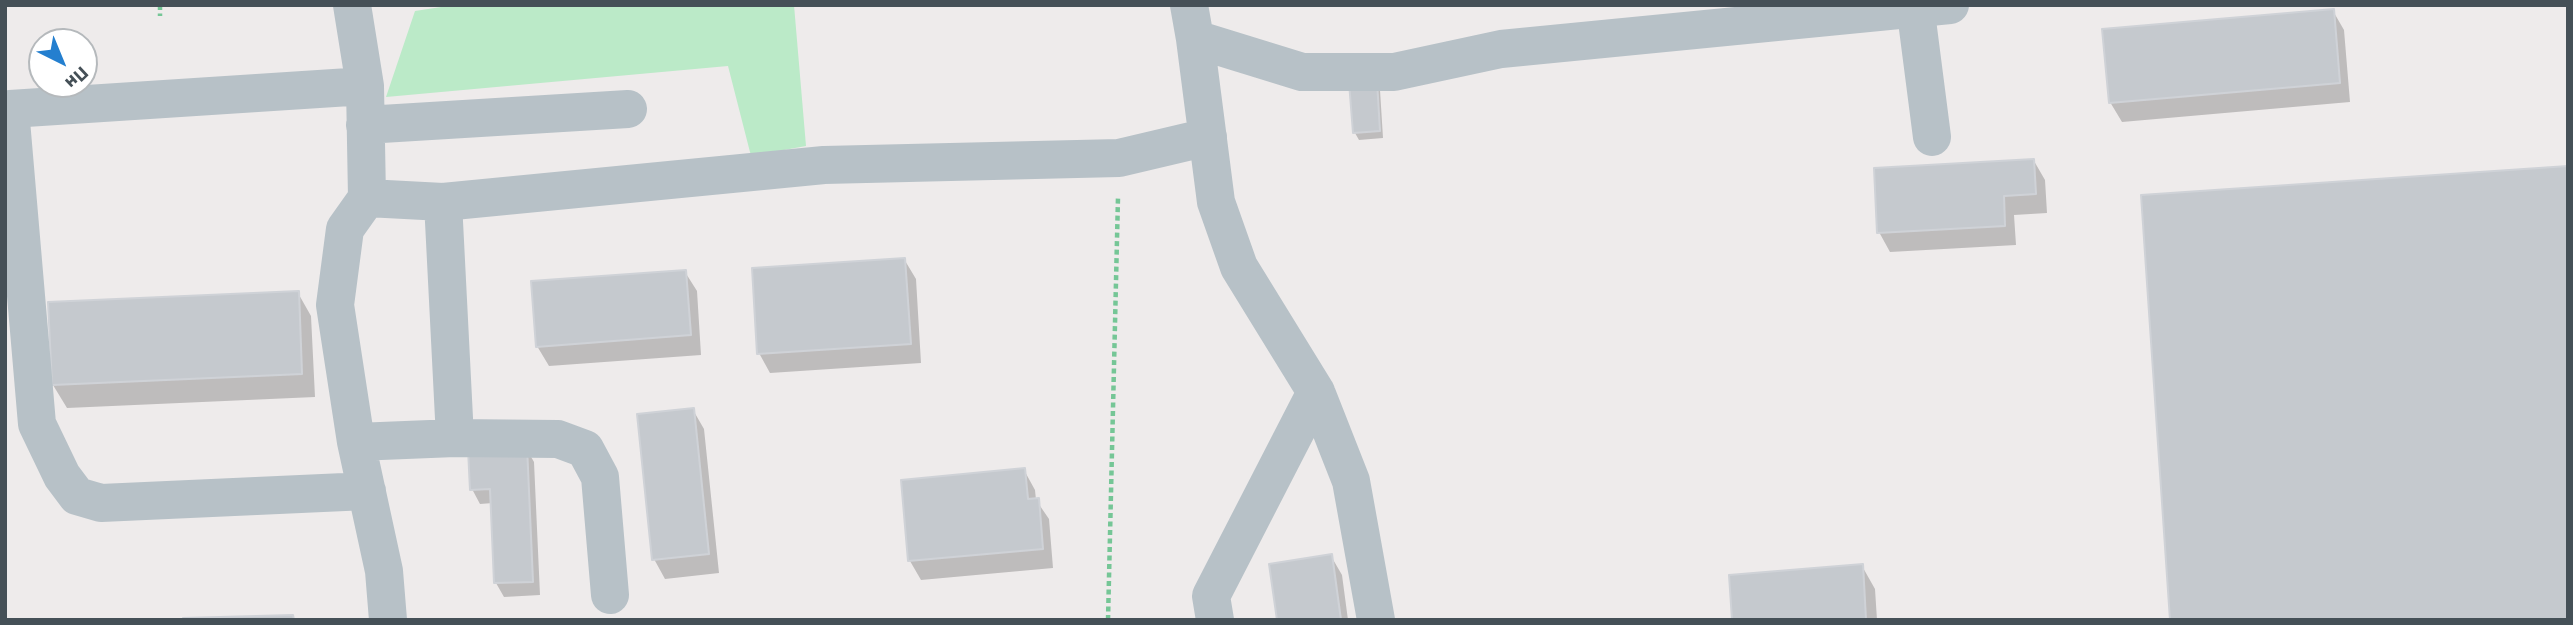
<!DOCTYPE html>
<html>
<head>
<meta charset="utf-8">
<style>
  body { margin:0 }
  #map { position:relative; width:2573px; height:625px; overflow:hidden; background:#eeebeb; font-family:"Source Sans 3",sans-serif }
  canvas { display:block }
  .frame { position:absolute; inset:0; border:7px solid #455057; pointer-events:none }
  .north { position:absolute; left:28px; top:28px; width:70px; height:70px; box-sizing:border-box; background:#fff; border:2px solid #b5b9bc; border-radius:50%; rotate:137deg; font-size:19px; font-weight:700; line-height:28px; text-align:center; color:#455057 }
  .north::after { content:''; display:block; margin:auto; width:24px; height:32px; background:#247fcf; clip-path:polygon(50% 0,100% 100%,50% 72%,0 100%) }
</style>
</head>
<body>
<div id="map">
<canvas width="2573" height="625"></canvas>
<div class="frame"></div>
<div class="north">Пн</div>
</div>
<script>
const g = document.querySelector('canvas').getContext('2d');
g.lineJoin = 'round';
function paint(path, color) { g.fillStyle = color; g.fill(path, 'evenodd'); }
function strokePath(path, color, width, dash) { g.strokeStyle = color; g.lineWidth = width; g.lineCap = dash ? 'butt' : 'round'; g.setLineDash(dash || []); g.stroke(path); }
const green = new Path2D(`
  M 454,5 L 794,5 L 806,146 L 751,156 L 728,66 L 386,97 L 415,11 Z`);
const shadow = new Path2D(`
  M 2333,11 L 2344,30 L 2350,102 L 2122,122 L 2110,102 Z
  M 1376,82 L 1380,90 L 1383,138 L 1359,140 L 1355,133 Z
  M 2034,161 L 2045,180 L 2047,213 L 2014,215 L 2016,245 L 1890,252 L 1879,232 Z
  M 904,259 L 916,279 L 921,363 L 770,373 L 759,353 Z
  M 685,272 L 697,291 L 701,355 L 549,366 L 537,346 Z
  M 298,293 L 311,316 L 315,397 L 67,408 L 53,385 Z
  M 693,410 L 704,429 L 719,573 L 665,579 L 654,559 Z
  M 526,448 L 534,462 L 540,595 L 504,597 L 496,583 L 493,503 L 480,504 L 472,489 Z
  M 1024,470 L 1035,490 L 1036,500 L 1049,519 L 1053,568 L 921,580 L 910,561 Z
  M 1331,556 L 1342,575 L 1348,620 L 1279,620 Z
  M 1862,566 L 1875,589 L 1877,620 L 1734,620 Z`);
const building = new Path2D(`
  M 2334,9 L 2340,83 L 2109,103 L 2102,29 Z
  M 1377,81 L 1380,131 L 1353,133 L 1349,82 Z
  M 2034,159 L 2036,194 L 2004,196 L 2005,226 L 1877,233 L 1874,168 Z
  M 2568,166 L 2568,620 L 2170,620 L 2141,195 Z
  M 905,258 L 911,344 L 757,354 L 752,268 Z
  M 686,270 L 691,335 L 536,347 L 531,281 Z
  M 299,291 L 302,374 L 52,385 L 48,302 Z
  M 694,408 L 709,554 L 652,560 L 637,414 Z
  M 527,446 L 533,582 L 494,583 L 490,489 L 470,490 L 468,449 Z
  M 1025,468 L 1028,499 L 1039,498 L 1043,549 L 908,561 L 901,480 Z
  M 1332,554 L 1341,620 L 1277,620 L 1269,564 Z
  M 1863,564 L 1866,620 L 1732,620 L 1729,575 Z
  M 293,615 L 294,620 L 183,620 L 183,618 Z`);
const path = new Path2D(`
  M 160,5 L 160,16
  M 1108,620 L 1118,197`);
const minor = new Path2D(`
  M 352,5 L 365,86 L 367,198 L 443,202 L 824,165 L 1119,158 L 1208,137
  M 1189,5 L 1195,39 L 1302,72 L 1394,72 L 1501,49 L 1950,5
  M 1915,5 L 1932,137
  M 1195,39 L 1216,202 L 1239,267 L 1316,392 L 1211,596 L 1215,620
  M 365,86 L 10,109 L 37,424 L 62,476 L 77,496 L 101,503 L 367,491
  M 365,125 L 628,109
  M 443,202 L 455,438 L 558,439 L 585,449 L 600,477 L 610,595
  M 1316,392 L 1351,481 L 1376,620
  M 356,442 L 335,305 L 345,229 L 367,198
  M 388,620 L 384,571 L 356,442 L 455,438`);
paint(green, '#bbeac8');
paint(shadow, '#0003');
paint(building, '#c5c9ce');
strokePath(building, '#cfd2d7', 2);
strokePath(path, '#75c696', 4.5, [5, 3.5]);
strokePath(minor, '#b7c1c7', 38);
</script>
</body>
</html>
